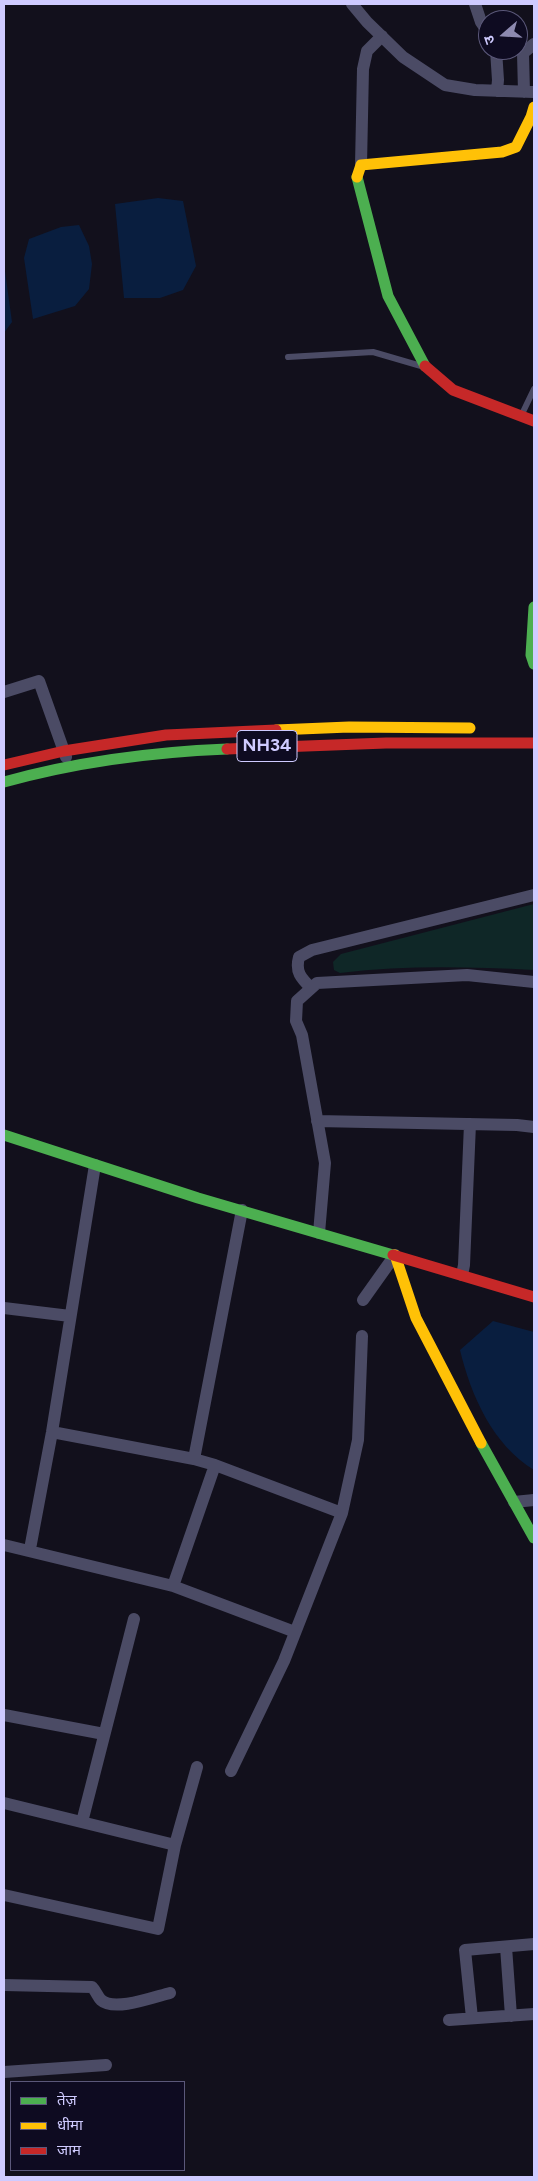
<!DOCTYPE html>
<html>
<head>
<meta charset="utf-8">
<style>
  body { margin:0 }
  #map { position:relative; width:538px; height:2181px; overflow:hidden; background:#12101c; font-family:Figtree,"Noto Sans Devanagari",sans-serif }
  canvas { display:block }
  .frame { position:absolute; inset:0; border:5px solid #cfcbff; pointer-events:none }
  .legend { position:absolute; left:10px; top:2081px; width:175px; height:90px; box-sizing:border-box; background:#0e0b21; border:1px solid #5b587a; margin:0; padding:6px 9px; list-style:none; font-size:15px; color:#cfcbff }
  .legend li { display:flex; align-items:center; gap:10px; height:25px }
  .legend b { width:25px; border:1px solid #5b587a }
  .north { position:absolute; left:478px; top:10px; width:50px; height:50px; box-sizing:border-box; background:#0e0b21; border:1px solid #5b587a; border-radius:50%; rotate:251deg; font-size:14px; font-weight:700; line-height:20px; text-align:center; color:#cfcbff }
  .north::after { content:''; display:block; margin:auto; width:18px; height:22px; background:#8d8ab0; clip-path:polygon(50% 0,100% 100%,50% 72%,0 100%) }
</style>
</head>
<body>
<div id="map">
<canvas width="538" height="2181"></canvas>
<div class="frame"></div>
<ul class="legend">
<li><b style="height:6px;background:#4caf50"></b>तेज़</li>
<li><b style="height:6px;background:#ffc107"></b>धीमा</li>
<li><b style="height:6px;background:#c62828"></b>जाम</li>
</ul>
<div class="north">उ</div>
</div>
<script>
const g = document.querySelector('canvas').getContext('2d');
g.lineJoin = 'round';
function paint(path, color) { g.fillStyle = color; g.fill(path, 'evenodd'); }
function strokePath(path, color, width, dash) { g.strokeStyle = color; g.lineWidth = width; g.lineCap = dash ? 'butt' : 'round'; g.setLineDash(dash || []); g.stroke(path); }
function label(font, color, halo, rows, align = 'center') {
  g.font = font + ' Figtree,sans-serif'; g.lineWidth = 4.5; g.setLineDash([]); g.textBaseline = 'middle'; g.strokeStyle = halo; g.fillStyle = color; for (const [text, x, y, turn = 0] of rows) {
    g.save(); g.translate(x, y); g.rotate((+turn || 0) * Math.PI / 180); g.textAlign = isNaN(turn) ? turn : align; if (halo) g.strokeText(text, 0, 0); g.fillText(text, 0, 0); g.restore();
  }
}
const green = new Path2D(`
  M 534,904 L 534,970 C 469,967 405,965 340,973 L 334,970 L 333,962 L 341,954 Z`);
const water = new Path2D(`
  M 158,198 L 183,201 L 196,266 L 183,290 L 160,298 L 124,298 L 115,204 Z
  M 79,225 L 89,246 L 92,264 L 89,289 L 75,306 L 33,319 L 24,258 L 29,239 L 61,227 Z
  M 4,264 L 12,322 L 4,333 Z
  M 493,1321 L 534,1332 L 534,1470 C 493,1445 471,1396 460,1350 Z`);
const lane = new Path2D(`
  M 288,357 L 373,352 L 421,366
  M 522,414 L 534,389`);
const street = new Path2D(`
  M 352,4 L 367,22 L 403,57 L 445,85 L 475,90 L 534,92
  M 475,4 L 481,22 L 488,32
  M 496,50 L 498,80 L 497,91
  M 524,92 L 523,53 L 534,44
  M 361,165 L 363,69 L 367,51 L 382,36
  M 4,692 L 39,681 L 66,757
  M 311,988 C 301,978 295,972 299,957 L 312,950 L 534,895
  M 317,1121 L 517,1125 L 534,1127
  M 242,1210 L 194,1459 L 215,1465 L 173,1586 L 295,1632
  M 319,1233 L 325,1163 L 302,1035 L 296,1021 L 297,1001 L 317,983 L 467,975 L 534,982
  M 462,1275 L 464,1265 L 470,1124
  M 363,1300 L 395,1255
  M 4,1308 L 70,1316
  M 52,1432 L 194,1459
  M 215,1465 L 342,1513 L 358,1440 L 362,1336
  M 514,1502 L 534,1500
  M 4,1545 L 173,1586
  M 30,1549 L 52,1432 L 95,1165
  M 4,1715 L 104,1734
  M 231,1771 L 284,1661 L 342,1513
  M 4,1803 L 175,1845 L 197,1767
  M 82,1822 L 134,1619
  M 4,1895 L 158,1929 L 175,1845
  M 506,1947 L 511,2016
  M 4,1985 L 92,1987 C 96,1991 98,1997 101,2000 C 114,2012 154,1997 170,1993
  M 472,2018 L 465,1950 L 534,1944
  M 449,2020 L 534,2014
  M 4,2072 L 106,2065`);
const fast = new Path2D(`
  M 357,177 L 388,296 L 425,366
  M 534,607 L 531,655 L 534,664
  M 4,782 C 76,762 152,752 227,749
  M 4,1135 L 198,1198 L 393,1255
  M 481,1443 L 534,1538`);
const slow = new Path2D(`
  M 357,177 L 361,165 L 502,152 L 516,147 L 531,117 L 534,107
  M 276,730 L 349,727 L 470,728
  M 395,1255 L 416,1318 L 481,1443`);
const jam = new Path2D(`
  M 425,366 L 453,390 L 534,421
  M 227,749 L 386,743 L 534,743
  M 4,765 L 64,751 L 166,735 L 276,730
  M 393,1255 L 534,1297`);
const shields = [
  [267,746,60]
];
const shieldNames = [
  ["NH34",267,746]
];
paint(green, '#0f2727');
paint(water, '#091e3f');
strokePath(lane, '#4b4b65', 6);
strokePath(street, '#4b4b65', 12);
strokePath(fast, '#4caf50', 11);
strokePath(slow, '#ffc107', 11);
strokePath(jam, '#c62828', 11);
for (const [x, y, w] of shields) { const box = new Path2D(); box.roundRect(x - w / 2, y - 15.5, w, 31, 4); g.fillStyle = '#0e0b21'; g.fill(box); strokePath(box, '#cfcbff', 1); }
label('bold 18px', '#cfcbff', null, shieldNames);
</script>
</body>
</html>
